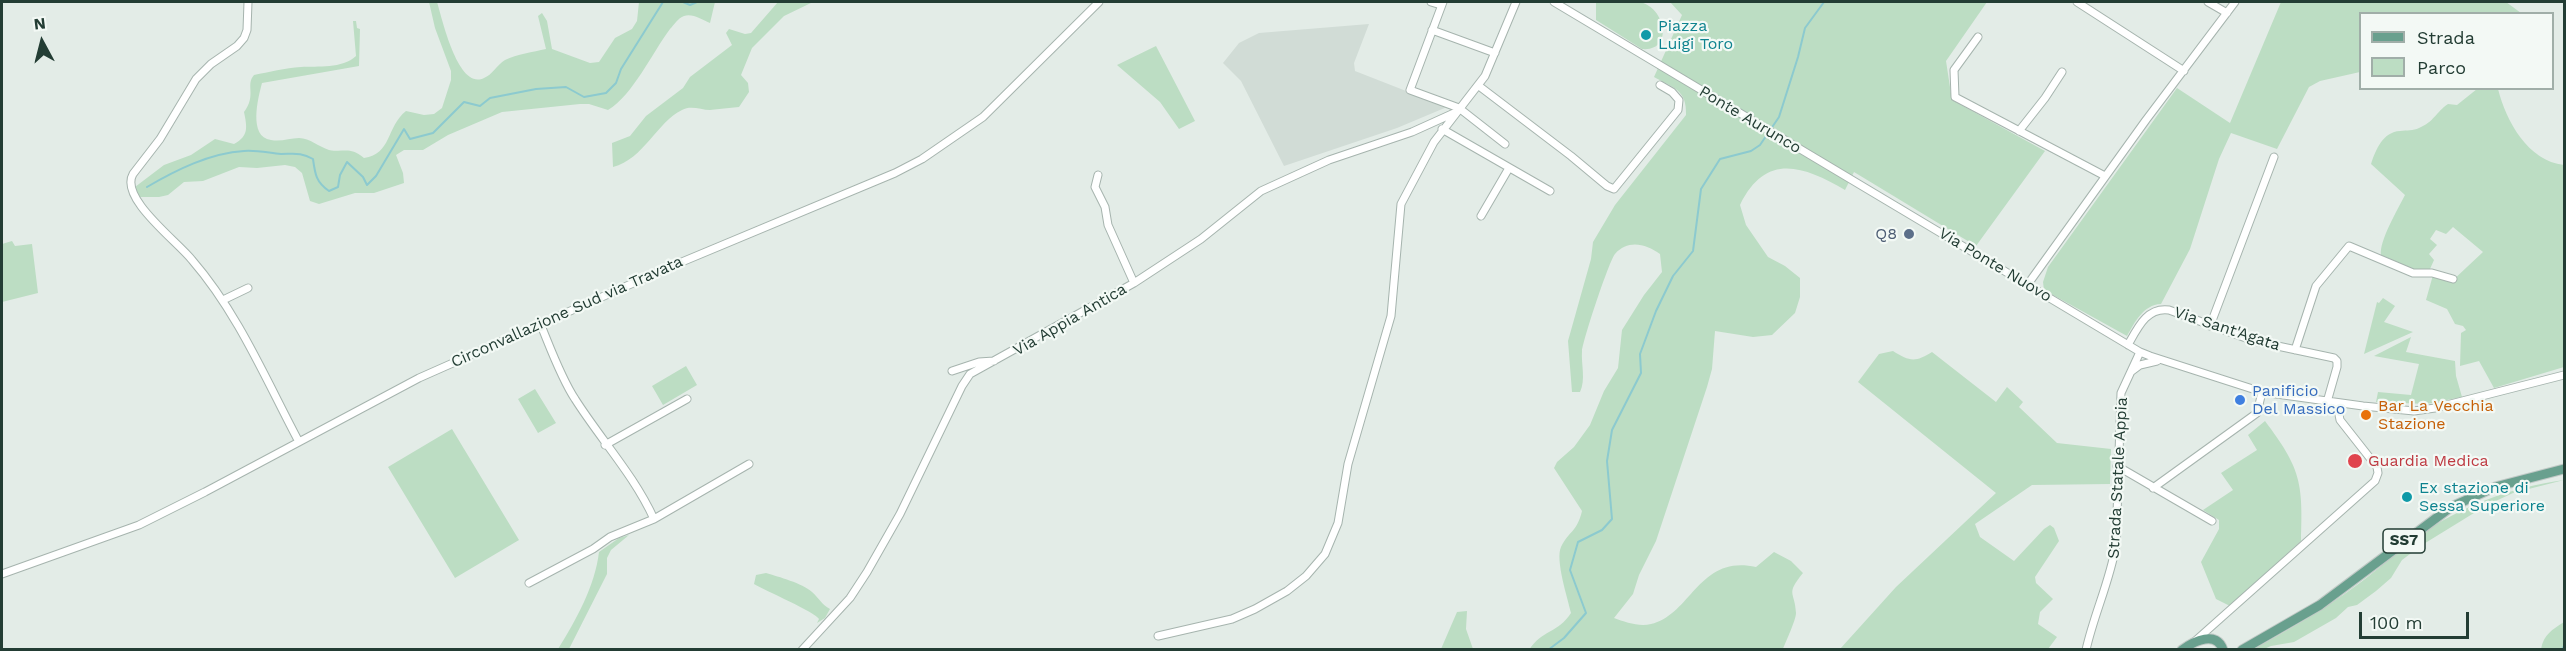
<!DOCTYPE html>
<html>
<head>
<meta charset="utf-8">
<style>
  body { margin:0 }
  #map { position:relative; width:2566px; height:651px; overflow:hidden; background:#e3ece7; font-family:"Work Sans",sans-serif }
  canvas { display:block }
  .frame { position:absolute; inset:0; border:3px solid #233d34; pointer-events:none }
  .legend { position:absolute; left:2359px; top:12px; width:195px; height:78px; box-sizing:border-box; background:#f3f9f5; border:2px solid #a0aea8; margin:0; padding:8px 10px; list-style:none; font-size:18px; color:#233d34 }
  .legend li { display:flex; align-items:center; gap:12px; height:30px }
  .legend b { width:30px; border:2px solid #a0aea8 }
  .north { position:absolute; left:12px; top:12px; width:60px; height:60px; -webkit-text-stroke:4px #f3f9f5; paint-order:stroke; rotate:353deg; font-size:16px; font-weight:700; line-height:24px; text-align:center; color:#233d34 }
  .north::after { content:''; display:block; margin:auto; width:21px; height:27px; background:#233d34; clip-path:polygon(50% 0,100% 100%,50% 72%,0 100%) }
  .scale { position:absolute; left:2359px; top:612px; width:110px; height:27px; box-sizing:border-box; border:3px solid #233d34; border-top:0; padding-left:8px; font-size:18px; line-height:21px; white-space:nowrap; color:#233d34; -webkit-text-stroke:4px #f3f9f5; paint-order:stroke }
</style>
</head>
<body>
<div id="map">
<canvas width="2566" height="651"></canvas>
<div class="frame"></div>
<ul class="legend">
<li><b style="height:8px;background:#69a08e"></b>Strada</li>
<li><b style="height:16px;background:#bcddc3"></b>Parco</li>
</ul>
<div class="north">N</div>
<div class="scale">100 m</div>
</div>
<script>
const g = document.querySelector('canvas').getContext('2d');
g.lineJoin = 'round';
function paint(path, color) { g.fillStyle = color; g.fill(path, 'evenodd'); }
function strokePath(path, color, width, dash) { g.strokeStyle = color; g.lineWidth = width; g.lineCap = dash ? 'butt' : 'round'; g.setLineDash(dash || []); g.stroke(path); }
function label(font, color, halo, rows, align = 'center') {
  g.font = font + ' "Work Sans",sans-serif'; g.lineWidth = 4.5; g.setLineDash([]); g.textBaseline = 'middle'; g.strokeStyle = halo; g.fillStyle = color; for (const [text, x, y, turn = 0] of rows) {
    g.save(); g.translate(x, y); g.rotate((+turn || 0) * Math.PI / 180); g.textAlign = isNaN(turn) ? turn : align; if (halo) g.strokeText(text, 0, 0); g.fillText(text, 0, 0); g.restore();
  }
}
const built = new Path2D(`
  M 1369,24 L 1354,63 L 1355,71 L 1447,107 L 1397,128 L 1284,166 L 1241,81 L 1223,63 L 1239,43 L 1259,33 Z`);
const green = new Path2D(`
  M 429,2 L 437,2 C 442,18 458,91 484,78 C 492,75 497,65 505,60 C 517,54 533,52 546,49 L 538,16 L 542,13 L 547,21 L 552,49 L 590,63 L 599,62 L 615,38 L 632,29 L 637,21 L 639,2 L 715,2 L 710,23 C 703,20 692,13 684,16 C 678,18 674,25 670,29 C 652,53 633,95 608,110 L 589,104 L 580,104 L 502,112 L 448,135 L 423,150 L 404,150 L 396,155 L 403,173 L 404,183 L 374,193 L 355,193 L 319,204 L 310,201 L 302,173 L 295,167 L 285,165 L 257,168 L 239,167 L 203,181 L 184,182 L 168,195 L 159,197 L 139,197 L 135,192 L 135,187 L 164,165 L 191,155 L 215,139 L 234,144 C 249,136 247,127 244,112 C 257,95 245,85 254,75 C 269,72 285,68 301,67 C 318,66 342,69 356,56 L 353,21 L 356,21 L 357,28 L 360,29 L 359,66 L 262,83 C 258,98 248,137 271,140 C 281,142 290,138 299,138 C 310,138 319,147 329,150 C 345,153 349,146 364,158 C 392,154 386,127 406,111 L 424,115 L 434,114 L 442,108 L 451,80 L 451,71 L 435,28 Z
  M 778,2 L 813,2 L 784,16 L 752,48 L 741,75 L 748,83 L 749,92 L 739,107 C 729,108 719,109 710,110 C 701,110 691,105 682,110 C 657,122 644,159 613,167 L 612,143 L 630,136 L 646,116 L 683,88 L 690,77 L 732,45 L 726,33 L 729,29 L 745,34 L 751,33 Z
  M 1596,2 C 1610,1 1627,0 1640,2 C 1666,8 1674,52 1642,49 L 1596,20 Z
  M 1670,2 L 1987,2 L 1946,61 L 1952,100 L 2045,151 L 1976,246 L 1854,172 L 1845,190 C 1803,166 1766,152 1740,205 L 1746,225 L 1768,257 L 1785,266 L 1800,278 L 1800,297 L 1795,313 L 1772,335 L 1753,337 L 1715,331 L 1712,369 L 1707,387 L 1656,541 L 1639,575 L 1633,594 L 1614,618 C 1625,622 1639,627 1651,624 C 1691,615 1699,554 1756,567 L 1774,552 L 1791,561 L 1803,573 C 1785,595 1795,591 1796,613 C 1796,620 1786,641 1783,649 L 1529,650 C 1542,630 1558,633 1571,613 C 1568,599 1555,560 1561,547 C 1569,531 1577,532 1582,511 L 1554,468 L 1557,462 L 1574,447 L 1590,425 L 1604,391 L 1618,368 L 1622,330 L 1644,295 L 1662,272 L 1660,254 C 1646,244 1628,239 1615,254 C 1609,261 1583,340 1582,351 C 1581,364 1586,380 1580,392 L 1572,392 L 1568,341 L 1591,259 L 1593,242 L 1615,205 L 1686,115 C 1687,90 1674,88 1654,77 L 1682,15 Z
  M 2281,2 L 2506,2 L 2521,13 L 2360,14 L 2360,72 L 2320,81 L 2309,87 L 2277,149 L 2231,133 L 2219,159 L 2190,249 L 2161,304 C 2143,305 2135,322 2127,336 L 2044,290 L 2043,282 L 2048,267 L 2177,88 L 2230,123 Z
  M 1156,46 L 1195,121 L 1179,129 L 1160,102 L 1117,65 Z
  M 2477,89 L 2498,89 C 2506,121 2528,161 2564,165 L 2564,367 L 2494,388 L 2479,361 L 2460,366 L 2461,333 L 2466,330 L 2463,326 L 2455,324 L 2447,309 L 2426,300 L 2433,275 L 2451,282 L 2483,252 L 2453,227 L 2446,234 L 2436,230 L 2430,239 L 2437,245 L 2429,254 L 2434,260 L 2430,269 L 2415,270 L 2381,255 C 2379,241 2398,209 2405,195 L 2371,164 C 2376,149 2383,132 2400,131 C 2407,130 2413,131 2419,128 C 2434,122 2436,112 2448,104 L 2457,105 Z
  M 12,241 L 15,246 L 32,244 L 38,293 L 2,302 L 2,244 Z
  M 2383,298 L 2395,306 L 2384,322 L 2413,332 L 2364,354 L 2377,302 L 2379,303 Z
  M 2411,337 L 2406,352 L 2455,361 L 2456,376 L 2462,397 L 2427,404 L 2376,402 L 2378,392 L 2411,395 L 2419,364 L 2374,356 Z
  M 1893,351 C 1909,361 1915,363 1932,352 L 1996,402 L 2007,387 L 2023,402 L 2019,407 L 2057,443 L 2111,449 L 2110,484 L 2032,485 L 1975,524 L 1980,537 L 2014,561 L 2044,529 L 2050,525 L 2054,528 L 2059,541 L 2035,577 L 2036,583 L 2053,599 L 2040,612 L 2038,624 L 2057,637 L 2048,649 L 1840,649 L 1896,587 L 1996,493 L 1858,382 L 1879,354 Z
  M 686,366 L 697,385 L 663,405 L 652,386 Z
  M 535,389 L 556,423 L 538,433 L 518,399 Z
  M 2265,421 C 2301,469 2303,482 2301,541 L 2230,606 L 2216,599 L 2201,562 L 2219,529 L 2219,520 L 2203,510 L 2233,490 L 2221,473 L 2257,450 L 2248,435 Z
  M 452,429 L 519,540 L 455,578 L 388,467 Z
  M 2564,480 L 2513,493 L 2487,505 L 2422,545 L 2402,560 L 2391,578 L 2376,591 L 2357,605 L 2348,607 L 2336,618 L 2294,642 L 2271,646 L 2264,649 L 2252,650 C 2288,630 2323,610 2357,585 C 2378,570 2396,552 2417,537 C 2461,506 2512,487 2564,480 Z
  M 629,535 L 611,550 L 607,558 L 607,574 L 569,649 L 558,649 C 576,620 595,586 599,552 L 619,538 Z
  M 766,573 C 779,577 802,583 812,592 C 819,598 822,605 830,609 L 825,618 L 817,623 L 819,619 C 815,612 766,591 754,584 L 756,575 Z
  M 1467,611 L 1466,629 L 1473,649 L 1441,649 L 1457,612 Z
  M 2564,622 L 2564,649 L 2541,649 C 2544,634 2552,630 2564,622 Z`);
const stream = new Path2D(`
  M 683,2 L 690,5 L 697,2
  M 147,187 C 176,170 210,153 244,151 C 257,150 269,153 281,154 C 294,154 301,152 313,159 C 315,174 316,182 329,191 L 338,187 L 340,175 L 347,162 L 363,177 L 367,185 L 376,176 L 404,129 L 410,139 L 433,133 L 464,102 L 480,106 L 490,98 L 536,89 L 566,87 L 584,97 L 606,93 L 616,83 L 621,69 L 663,2
  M 1548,650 L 1564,638 L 1586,613 L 1570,570 L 1578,542 L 1602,530 L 1612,519 L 1607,461 L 1612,430 L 1641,373 L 1640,354 L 1656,311 L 1673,276 L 1693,251 L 1701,189 L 1720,159 L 1751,151 L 1760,145 L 1779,117 L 1798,57 L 1805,28 L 1824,2
  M 2562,650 L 2564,646`);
const minor = new Path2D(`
  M 248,2 L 247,30 L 244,38 L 237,46 L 211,64 L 196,79 L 160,139 L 133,174 C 119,198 177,241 192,260 C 238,313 266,380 299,442
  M 1431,2 L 1441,5
  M 1443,2 L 1410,90 L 1459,108 L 1505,144
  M 1554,2 L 2140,352 L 2150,356 L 2262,392 L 2363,406 L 2414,411 L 2435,408 L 2564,375
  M 2077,2 L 2184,71
  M 2208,2 L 2227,13
  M 1432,30 L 1495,53
  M 1978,37 L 1954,70 L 1955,97 L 2105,176
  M 1479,86 L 1571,156 L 1607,186 L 1614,189 L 1678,110 L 1679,100 L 1672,92 L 1660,85
  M 1442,129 L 1550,191
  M 2019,131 L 2045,98 L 2062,72
  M 1098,175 L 1095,187 L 1105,207 L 1108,225 L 1134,283
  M 1481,216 L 1509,168
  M 2028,284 L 2146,120 L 2235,2
  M 223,300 L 248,288
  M 2210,326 L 2274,157
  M 2128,345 C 2138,327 2147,307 2169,310 L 2254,341 L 2334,358 L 2337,361 L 2337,367 L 2327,402
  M 2295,350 L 2316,286 L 2349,246 L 2413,273 L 2432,273 L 2453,279
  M 952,371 L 979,362 L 994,361
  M 2132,371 L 2140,365 L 2157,361
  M 605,445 L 687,399
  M 2117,466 L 2212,521
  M 2153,488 L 2257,413 L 2262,392
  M 654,519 L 749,464
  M 2,574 L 139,525 L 205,492 L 419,378 L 665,269 L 895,173 L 922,159 L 983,117 L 1099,2
  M 529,583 L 593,549 L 610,537 L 654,519 C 634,475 601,440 575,399 C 561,378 550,347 540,323
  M 1158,636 L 1232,619 L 1255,609 L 1287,591 L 1306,576 L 1325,554 L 1338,523 L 1348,464 L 1391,316 L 1401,204 L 1434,142 L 1485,76 L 1516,2
  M 2194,642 L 2375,481 L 2378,473 L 2377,467 L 2340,420 L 2337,404
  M 802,650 L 850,598 L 867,572 L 900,514 L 962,386 L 970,374 L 1134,283 L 1201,239 L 1261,191 L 1329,160 L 1412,132 L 1454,113
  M 2086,650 C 2094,614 2110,581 2116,545 L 2121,393 L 2140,352`);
const major = new Path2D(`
  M 2182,650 C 2194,641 2217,630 2223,650
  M 2242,650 L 2320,605 L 2451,507 L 2495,487 L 2564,469`);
const markers = [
  [1646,35,6,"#0f9aa8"],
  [1909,234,6,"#5c6f8a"],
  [2240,400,6,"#3f7fe0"],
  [2366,415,6,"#e8710a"],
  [2355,461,8,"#e0444e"],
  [2407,497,6,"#0f9aa8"]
];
const shields = [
  [2404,541,42]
];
const shieldNames = [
  ["SS7",2404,541]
];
const cultureNames = [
  ["Piazza",1658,26],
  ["Luigi Toro",1658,44],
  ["Ex stazione di",2419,488],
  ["Sessa Superiore",2419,506]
];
const streetNames = [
  ["Ponte Aurunco",1750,120,31],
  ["Via Ponte Nuovo",1995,265,31],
  ["Circonvallazione Sud via Travata",567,312,-24],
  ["Via Appia Antica",1070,320,-30],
  ["Via Sant'Agata",2227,329,18],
  ["Strada Statale Appia",2118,478,-87]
];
const serviceNames = [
  ["Q8",1897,234]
];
const shopNames = [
  ["Panificio",2252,391],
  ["Del Massico",2252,409]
];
const foodNames = [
  ["Bar La Vecchia",2378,406],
  ["Stazione",2378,424]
];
const healthNames = [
  ["Guardia Medica",2368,461]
];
paint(built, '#d1dcd6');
paint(green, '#bcddc3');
strokePath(stream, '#8ccacf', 2);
strokePath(minor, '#a6b4ae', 9);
strokePath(major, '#c1c9c6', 11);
strokePath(minor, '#fff', 7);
strokePath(major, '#69a08e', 9);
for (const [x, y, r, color] of markers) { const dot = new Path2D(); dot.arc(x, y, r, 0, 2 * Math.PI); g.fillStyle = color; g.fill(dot); strokePath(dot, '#f3f9f5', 2); }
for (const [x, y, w] of shields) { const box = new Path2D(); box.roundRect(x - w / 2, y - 12, w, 24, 4.5); g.fillStyle = '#f3f9f5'; g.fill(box); strokePath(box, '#233d34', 1.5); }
label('bold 15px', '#233d34', null, shieldNames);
label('16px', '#0d838f', '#f3f9f5', cultureNames, 'left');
label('16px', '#233d34', '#f3f9f5', streetNames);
label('16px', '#4e5e75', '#f3f9f5', serviceNames, 'right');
label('16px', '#366cbe', '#f3f9f5', shopNames, 'left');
label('16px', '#c56008', '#f3f9f5', foodNames, 'left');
label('16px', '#be3a42', '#f3f9f5', healthNames, 'left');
</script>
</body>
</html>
